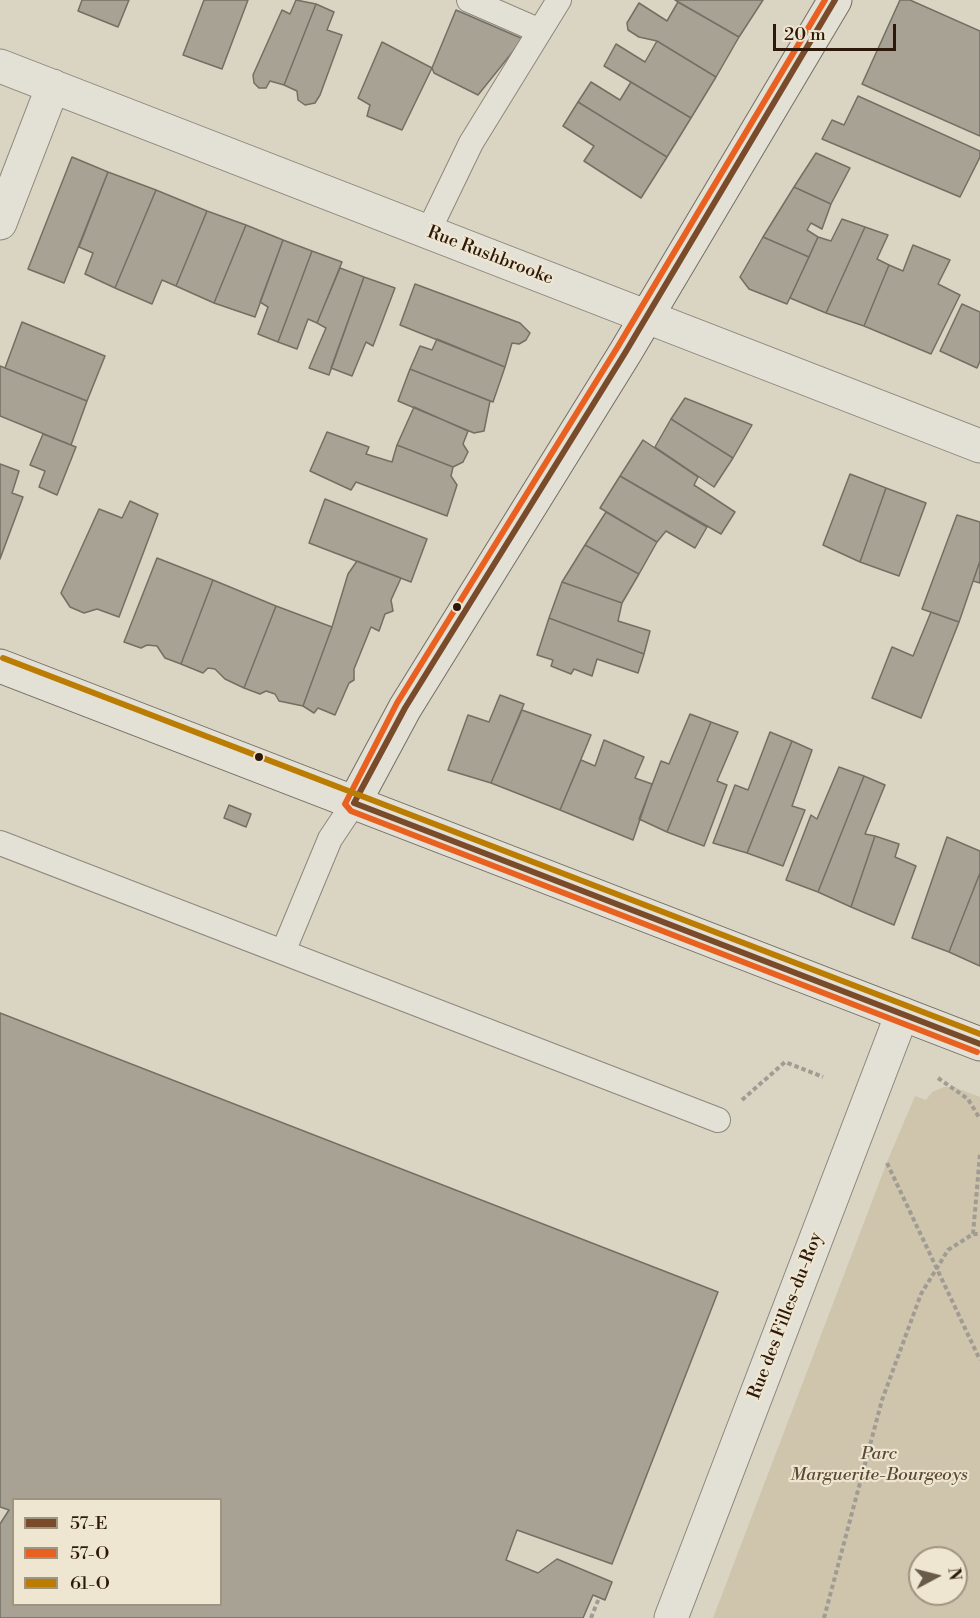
<!DOCTYPE html>
<html>
<head>
<meta charset="utf-8">
<style>
  body { margin:0 }
  #map { position:relative; width:980px; height:1618px; overflow:hidden; background:#dad4c2; font-family:"Libre Bodoni",serif }
  canvas { display:block }
  .legend { position:absolute; left:12px; top:1498px; width:210px; height:108px; box-sizing:border-box; background:#eee6d1; border:2px solid #a09481; margin:0; padding:8px 10px; list-style:none; font-size:18px; color:#2c190a }
  .legend li { display:flex; align-items:center; gap:12px; height:30px }
  .legend b { width:30px; border:2px solid #a09481 }
  .north { position:absolute; left:908px; top:1546px; width:60px; height:60px; box-sizing:border-box; background:#eee6d1; border:2px solid #a09481; border-radius:50%; rotate:83deg; font-size:16px; font-weight:700; line-height:24px; text-align:center; color:#2c190a }
  .north::after { content:''; display:block; margin:auto; width:21px; height:27px; background:#695a4a; clip-path:polygon(50% 0,100% 100%,50% 72%,0 100%) }
  .scale { position:absolute; left:773px; top:24px; width:123px; height:27px; box-sizing:border-box; border:3px solid #2c190a; border-top:0; padding-left:8px; font-size:18px; line-height:21px; white-space:nowrap; color:#2c190a; -webkit-text-stroke:4px #eee6d1; paint-order:stroke }
</style>
</head>
<body>
<div id="map">
<canvas width="980" height="1618"></canvas>
<ul class="legend">
<li><b style="height:8px;background:#7a4b2a"></b>57-E</li>
<li><b style="height:8px;background:#e86121"></b>57-O</li>
<li><b style="height:8px;background:#ba7c03"></b>61-O</li>
</ul>
<div class="north">N</div>
<div class="scale">20 m</div>
</div>
<script>
const g = document.querySelector('canvas').getContext('2d');
g.lineJoin = 'round';
function paint(path, color) { g.fillStyle = color; g.fill(path, 'evenodd'); }
function strokePath(path, color, width, dash) { g.strokeStyle = color; g.lineWidth = width; g.lineCap = dash ? 'butt' : 'round'; g.setLineDash(dash || []); g.stroke(path); }
function label(font, color, halo, rows, align = 'center') {
  g.font = font + ' "Libre Bodoni",serif'; g.lineWidth = 4.5; g.setLineDash([]); g.textBaseline = 'middle'; g.strokeStyle = halo; g.fillStyle = color; for (const [text, x, y, turn = 0] of rows) {
    g.save(); g.translate(x, y); g.rotate((+turn || 0) * Math.PI / 180); g.textAlign = isNaN(turn) ? turn : align; if (halo) g.strokeText(text, 0, 0); g.fillText(text, 0, 0); g.restore();
  }
}
const green = new Path2D(`
  M 944,1087 L 954,1087 L 980,1097 L 980,1618 L 713,1618 L 887,1162 L 915,1096 L 926,1100 L 932,1092 ZM 920,1558 L 956,1558 L 956,1594 L 920,1594 Z`);
const building = new Path2D(`
  M 82,0 L 129,0 L 118,27 L 78,11 Z
  M 204,0 L 248,0 L 222,69 L 183,55 Z
  M 296,0 L 316,4 L 284,85 L 270,81 L 266,88 L 259,88 L 254,83 L 253,75 L 282,10 L 290,14 Z
  M 675,0 L 763,0 L 739,37 Z
  M 900,0 L 910,0 L 980,31 L 980,136 L 862,84 Z
  M 678,2 L 739,37 L 716,77 L 657,41 L 639,37 L 628,30 L 627,23 L 639,3 L 667,21 Z
  M 316,4 L 334,12 L 327,30 L 342,35 L 320,95 L 315,103 L 305,105 L 298,100 L 297,91 L 284,85 Z
  M 456,10 L 523,39 L 478,95 L 434,73 L 432,68 Z
  M 657,41 L 716,77 L 691,118 L 604,66 L 616,44 L 645,62 Z
  M 382,42 L 432,68 L 402,130 L 367,116 L 370,105 L 358,98 Z
  M 591,82 L 620,100 L 631,82 L 691,118 L 667,157 L 578,102 Z
  M 858,96 L 980,151 L 980,157 L 960,197 L 822,139 L 832,120 L 844,125 Z
  M 578,102 L 667,157 L 641,198 L 584,161 L 594,146 L 563,126 Z
  M 816,153 L 850,168 L 831,204 L 794,187 Z
  M 72,157 L 108,172 L 64,283 L 28,269 Z
  M 108,172 L 156,190 L 115,288 L 85,274 L 93,253 L 79,247 Z
  M 794,187 L 831,204 L 822,229 L 811,223 L 807,230 L 818,237 L 809,257 L 763,237 Z
  M 156,190 L 207,211 L 176,286 L 162,280 L 152,304 L 115,288 Z
  M 207,211 L 246,225 L 214,303 L 176,286 Z
  M 842,219 L 865,227 L 826,313 L 790,298 L 818,237 L 831,241 Z
  M 246,225 L 283,240 L 255,317 L 214,303 Z
  M 865,227 L 888,235 L 877,259 L 889,265 L 864,326 L 826,313 Z
  M 763,237 L 809,257 L 787,304 L 749,289 L 740,277 Z
  M 283,240 L 312,251 L 278,342 L 258,334 L 268,307 L 260,302 Z
  M 913,245 L 950,260 L 938,284 L 960,295 L 931,354 L 864,326 L 889,265 L 903,271 Z
  M 312,251 L 342,262 L 317,323 L 308,319 L 297,349 L 278,342 Z
  M 340,268 L 364,277 L 329,375 L 309,368 L 326,328 L 317,323 Z
  M 364,277 L 395,288 L 373,346 L 366,342 L 352,376 L 331,368 Z
  M 415,284 L 520,323 L 530,333 L 526,340 L 519,344 L 512,343 L 505,367 L 400,325 Z
  M 962,304 L 980,312 L 980,361 L 977,368 L 940,351 Z
  M 22,322 L 105,356 L 87,401 L 5,368 Z
  M 437,339 L 505,367 L 493,402 L 410,369 L 420,346 L 432,350 Z
  M 0,366 L 87,401 L 71,445 L 0,416 Z
  M 410,369 L 490,401 L 484,431 L 474,433 L 398,401 Z
  M 685,398 L 752,425 L 733,458 L 671,419 Z
  M 414,407 L 468,431 L 463,444 L 468,452 L 463,462 L 453,467 L 397,445 Z
  M 671,419 L 733,458 L 714,487 L 655,447 Z
  M 327,432 L 369,447 L 366,454 L 392,462 L 397,445 L 453,467 L 451,476 L 457,485 L 447,516 L 356,482 L 351,490 L 310,471 Z
  M 43,434 L 76,447 L 57,495 L 39,487 L 45,471 L 30,465 Z
  M 643,440 L 698,477 L 694,485 L 735,512 L 721,534 L 620,476 Z
  M 0,464 L 19,471 L 12,493 L 23,497 L 0,559 Z
  M 850,474 L 886,488 L 860,562 L 823,545 Z
  M 620,476 L 707,527 L 695,548 L 666,531 L 657,542 L 600,508 Z
  M 886,488 L 926,503 L 899,576 L 860,562 Z
  M 325,499 L 427,539 L 411,582 L 309,543 Z
  M 130,501 L 158,514 L 119,617 L 97,609 L 84,613 L 70,607 L 61,593 L 99,509 L 122,518 Z
  M 606,512 L 657,542 L 639,574 L 585,545 Z
  M 957,515 L 980,522 L 980,561 L 959,622 L 922,609 Z
  M 585,545 L 639,574 L 622,603 L 562,582 Z
  M 157,558 L 213,580 L 181,664 L 165,658 L 157,646 L 147,645 L 141,648 L 124,642 Z
  M 357,561 L 401,578 L 391,600 L 393,611 L 385,614 L 379,631 L 371,627 L 354,669 L 354,680 L 349,683 L 335,715 L 318,708 L 314,713 L 303,706 L 332,627 L 348,574 Z
  M 980,561 L 980,583 L 973,581 Z
  M 213,580 L 276,606 L 244,688 L 225,679 L 215,669 L 208,668 L 203,673 L 181,664 Z
  M 562,582 L 622,603 L 618,621 L 650,631 L 644,654 L 549,618 Z
  M 276,606 L 332,627 L 303,706 L 279,701 L 275,694 L 266,691 L 260,694 L 244,688 Z
  M 931,612 L 959,622 L 921,718 L 872,698 L 892,647 L 913,656 Z
  M 549,618 L 644,654 L 638,673 L 597,659 L 592,676 L 574,669 L 571,674 L 551,666 L 553,660 L 537,655 Z
  M 500,695 L 524,704 L 491,783 L 448,770 L 468,715 L 489,722 Z
  M 522,710 L 591,735 L 560,810 L 491,783 Z
  M 690,714 L 711,722 L 667,832 L 639,819 L 661,761 L 669,764 Z
  M 711,722 L 738,732 L 717,781 L 727,785 L 704,846 L 667,832 Z
  M 770,732 L 792,741 L 747,853 L 713,843 L 735,785 L 748,790 Z
  M 604,740 L 644,757 L 635,778 L 652,784 L 633,840 L 560,810 L 581,760 L 595,766 Z
  M 792,741 L 812,750 L 792,806 L 805,810 L 783,866 L 747,853 Z
  M 839,767 L 864,776 L 818,892 L 786,880 L 811,815 L 817,819 Z
  M 864,776 L 885,785 L 865,834 L 875,836 L 851,907 L 818,892 Z
  M 229,805 L 251,814 L 246,827 L 224,818 Z
  M 875,836 L 899,844 L 895,857 L 916,866 L 894,925 L 851,907 Z
  M 947,837 L 980,851 L 980,873 L 949,952 L 912,938 Z
  M 980,873 L 980,966 L 949,952 Z
  M 0,1013 L 718,1292 L 612,1564 L 517,1530 L 506,1560 L 538,1573 L 557,1559 L 612,1582 L 605,1600 L 593,1595 L 583,1618 L 0,1618 L 0,1524 L 9,1510 L 0,1507 ZM 14,1500 L 220,1500 L 220,1604 L 14,1604 Z`);
const path = new Path2D(`
  M 938,1078 L 968,1099 L 980,1119
  M 742,1100 L 785,1062 L 823,1077
  M 887,1163 L 980,1360
  M 973,1234 L 980,1154
  M 591,1618 L 599,1598
  M 824,1618 L 882,1400 L 921,1294 L 948,1250 L 973,1234 L 980,1234`);
const lane = new Path2D(`
  M 469,0 L 540,31
  M 428,232 L 471,143 L 559,0
  M 0,843 L 718,1120
  M 283,952 L 330,839 L 354,803`);
const street = new Path2D(`
  M 0,66 L 980,446
  M 0,223 L 53,86
  M 671,1618 L 902,1014`);
const secondary = new Path2D(`
  M 0,666 L 980,1044
  M 354,803 L 405,708 L 625,353 L 835,0`);
const bus1 = new Path2D(`
  M 835,0 L 625,353 L 405,708 L 354,803 L 980,1044`);
const bus2 = new Path2D(`
  M 825,0 L 617,348 L 397,703 L 345,804 L 351,811 L 977,1052`);
const bus3 = new Path2D(`
  M 3,658 L 980,1034`);
const markers = [
  [457,607,5,"#2c190a"],
  [259,757,5,"#2c190a"]
];
const streetNames = [
  ["Rue Rushbrooke",490,256,21],
  ["Rue des Filles-du-Roy",786,1316,-69]
];
const parkNames = [
  ["Parc",879,1455],
  ["Marguerite-Bourgeoys",879,1476]
];
paint(green, '#cfc5ac');
paint(building, '#a8a295');
strokePath(building, '#746e63', 1.5);
strokePath(lane, '#8d877c', 26);
strokePath(street, '#8d877c', 35);
strokePath(secondary, '#746e63', 35);
strokePath(path, '#a09c93', 4, [4.5, 3]);
strokePath(lane, '#e3e0d6', 24);
strokePath(street, '#e3e0d6', 33);
strokePath(secondary, '#e3e0d6', 33);
strokePath(bus1, '#7a4b2a', 6);
strokePath(bus2, '#e86121', 6);
strokePath(bus3, '#ba7c03', 6);
for (const [x, y, r, color] of markers) { const dot = new Path2D(); dot.arc(x, y, r, 0, 2 * Math.PI); g.fillStyle = color; g.fill(dot); strokePath(dot, '#eee6d1', 2); }
label('18px', '#2c190a', '#eee6d1', streetNames);
label('italic 18px', '#5a4935', '#eee6d1', parkNames);
</script>
</body>
</html>
